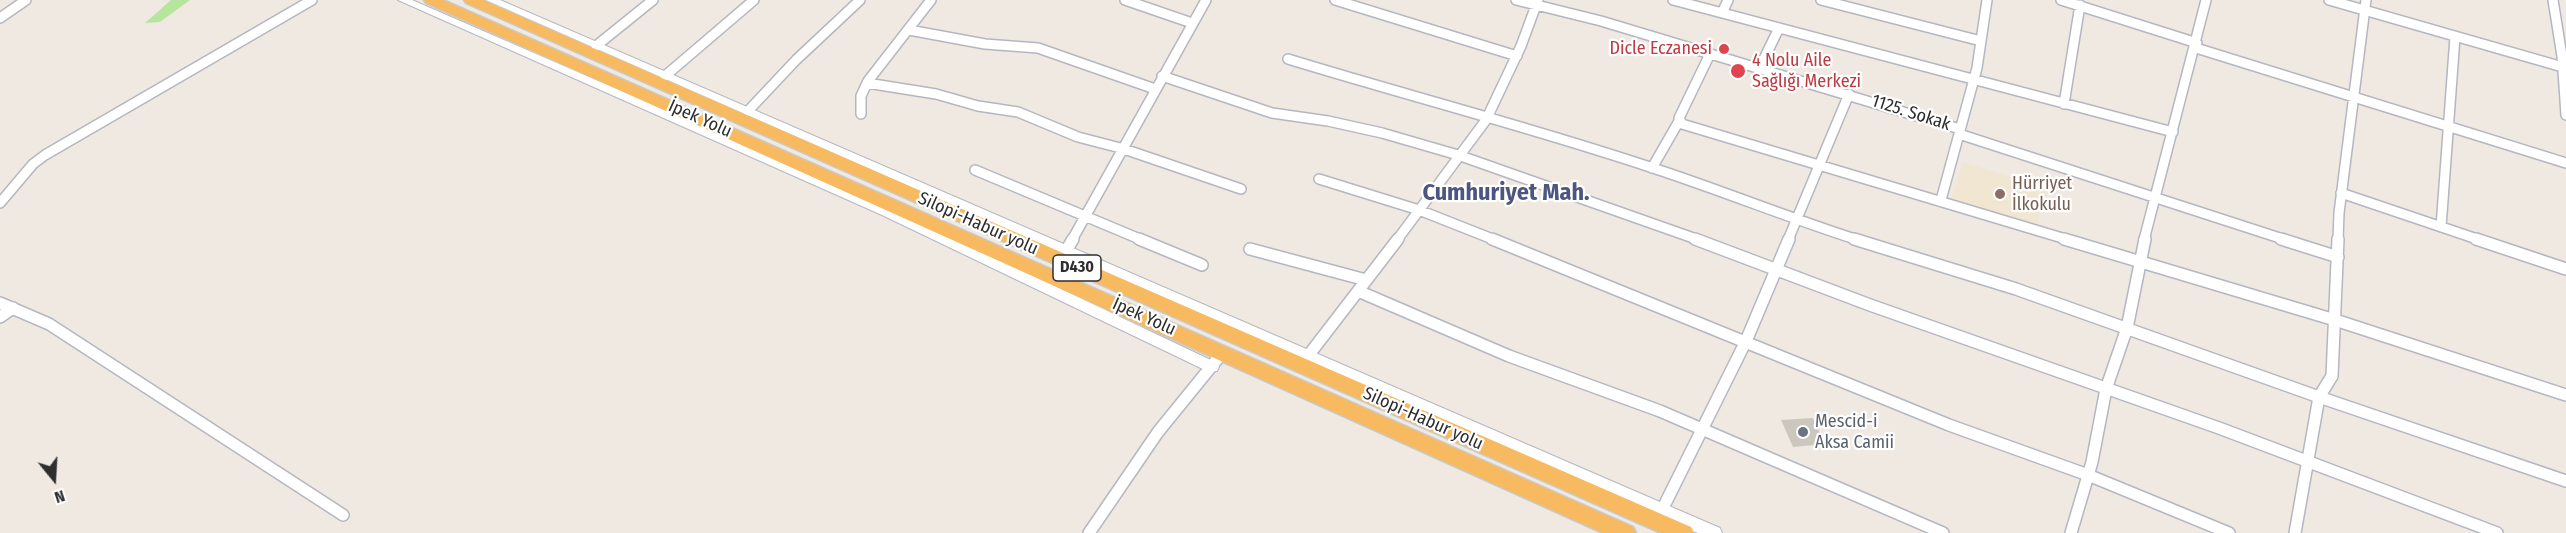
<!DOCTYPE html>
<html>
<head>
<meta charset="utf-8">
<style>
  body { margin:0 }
  #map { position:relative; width:2566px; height:533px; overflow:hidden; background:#efe9e1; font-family:"Fira Sans Condensed",sans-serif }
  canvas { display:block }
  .north { position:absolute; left:24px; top:449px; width:60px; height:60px; -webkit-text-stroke:4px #fff; paint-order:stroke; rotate:162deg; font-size:16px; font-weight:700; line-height:24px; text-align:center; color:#2e2e2e }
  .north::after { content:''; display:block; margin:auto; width:21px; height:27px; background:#2e2e2e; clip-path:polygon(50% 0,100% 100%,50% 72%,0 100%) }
</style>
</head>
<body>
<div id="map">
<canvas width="2566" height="533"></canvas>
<div class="north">N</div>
</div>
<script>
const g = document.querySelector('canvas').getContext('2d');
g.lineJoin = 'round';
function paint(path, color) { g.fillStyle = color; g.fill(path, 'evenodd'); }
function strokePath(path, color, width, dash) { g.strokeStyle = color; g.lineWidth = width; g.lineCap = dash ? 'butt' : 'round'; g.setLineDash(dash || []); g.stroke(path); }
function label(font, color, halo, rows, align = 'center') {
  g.font = font + ' "Fira Sans Condensed",sans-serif'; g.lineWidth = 4.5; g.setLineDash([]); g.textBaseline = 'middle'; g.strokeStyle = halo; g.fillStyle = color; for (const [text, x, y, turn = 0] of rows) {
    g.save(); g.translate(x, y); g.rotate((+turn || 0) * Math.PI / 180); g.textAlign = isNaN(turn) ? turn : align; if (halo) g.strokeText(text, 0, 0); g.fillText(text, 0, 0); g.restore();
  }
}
const education = new Path2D(`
  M 1963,162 L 2048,189 L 2037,224 L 1951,199 Z`);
const green = new Path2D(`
  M 171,0 L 190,0 L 160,22 L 145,23 Z`);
const building = new Path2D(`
  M 1813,418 L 1825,444 L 1793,447 L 1781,420 Z`);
const minorFar1 = new Path2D(`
  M 1125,0 L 1192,23
  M 1335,0 L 1517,56
  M 1516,0 L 1601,21 L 1960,129
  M 1673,0 L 2173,132
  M 1821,0 L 1981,41
  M 2061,0 L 2197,43
  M 2329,0 L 2566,68
  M 2553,0 L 2562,56 L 2566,115
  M 1722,13 L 1728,0
  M 0,18 L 26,0
  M 909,30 L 985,44 L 1038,48 L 1155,89
  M 596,46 L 653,0
  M 2196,48 L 2566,163
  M 1710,54 L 1679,118 L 1682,124 L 2069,240
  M 1288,59 C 1412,97 1538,129 1662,171 C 1728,193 1792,219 1858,240
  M 1760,67 L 1779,28
  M 665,76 L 754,0
  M 1162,76 L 1272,113 L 1328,121 L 1382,133 L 1458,155 L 1699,240
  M 867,83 L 936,94 L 978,106 L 1018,112 L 1078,137 L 1124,149 L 1241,189
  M 2064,104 L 2080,5
  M 748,111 L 796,60 L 860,0
  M 861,114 L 861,96 L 868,81 L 931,0
  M 1959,134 L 2286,240
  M 1652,168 L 1679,121
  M 975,170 L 1142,240
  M 1319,179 L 1419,210 L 1495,240
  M 2341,193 L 2480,240
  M 1941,200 L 1977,68 L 1987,0
  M 0,203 L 33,164 L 45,155 L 312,0
  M 2441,227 L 2455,37
  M 1072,240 L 1206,0
  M 1397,240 L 1486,120 L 1521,46 L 1538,0
  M 1788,240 L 1849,94
  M 2144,240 L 2206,0
  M 2338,240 L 2339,213 L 2366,0`);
const minor = new Path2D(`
  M 1139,239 L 1202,265
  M 1492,239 L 1949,425 L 2088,475 L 2229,533
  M 1695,239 L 1870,305 L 2219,428 L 2497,533
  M 1854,239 L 2016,289 L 2319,397 L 2566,481
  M 2064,239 L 2335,320 L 2566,395
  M 2281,239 L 2338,257
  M 2476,239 L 2566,269
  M 1250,249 L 1366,280
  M 1066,251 L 1073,239
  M 1358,291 L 1509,356 L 1660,411 L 1943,533
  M 0,303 L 49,324 L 343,515
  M 0,317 L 13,308
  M 1308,356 L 1398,239
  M 1662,510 L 1746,341 L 1789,239
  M 1089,533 L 1158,432 L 1223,352
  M 2071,533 L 2092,462 L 2106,389 L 2127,328 L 2145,239
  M 2295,533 L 2319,397 L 2332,376 L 2338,239`);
const tertiary = new Path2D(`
  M 398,0 L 412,0 L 892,209 L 1217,363 L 1219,367 L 1217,371 L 1207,371 L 882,215 Z
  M 486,0 L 500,0 L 1720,528 L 1722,533 L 1698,533 Z`);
const trunk = new Path2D(`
  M 424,0 L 443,0 L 1633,527 L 1636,533 L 1603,533 L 426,3 Z
  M 464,0 L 483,0 L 1691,527 L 1694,533 L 1661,533 L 466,3 Z`);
const markers = [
  [1724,49,6,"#e0444e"],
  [1738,71,8,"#e0444e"],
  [2000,194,6,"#8d6e63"],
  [1803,432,6,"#6b7280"]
];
const shields = [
  [1077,268,48]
];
const shieldNames = [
  ["D430",1077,268]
];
const healthNames = [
  ["Dicle Eczanesi",1712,49],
  ["4 Nolu Aile",1752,61,"left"],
  ["Sağlığı Merkezi",1752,82,"left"]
];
const streetNames = [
  ["1125. Sokak",1911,113,18],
  ["İpek Yolu",700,119,24],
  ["Silopi-Habur yolu",978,224,24],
  ["İpek Yolu",1144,317,24],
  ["Silopi-Habur yolu",1423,419,24]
];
const educationNames = [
  ["Hürriyet",2012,184],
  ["İlkokulu",2012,205]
];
const worshipNames = [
  ["Mescid-i",1815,422],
  ["Aksa Camii",1815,443]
];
const districtNames = [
  ["Cumhuriyet Mah.",1506,193]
];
paint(education, '#f0e6d1');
paint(green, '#b6e59e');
paint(building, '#cbc7bf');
strokePath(minorFar1, '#b4b7c1', 12);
strokePath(minor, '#b4b7c1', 14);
strokePath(tertiary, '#b4b7c1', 2);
strokePath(trunk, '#c9c9c9', 3);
strokePath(minorFar1, '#fff', 9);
strokePath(minor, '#fff', 11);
paint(tertiary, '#fff');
paint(trunk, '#f8ba60');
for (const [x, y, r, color] of markers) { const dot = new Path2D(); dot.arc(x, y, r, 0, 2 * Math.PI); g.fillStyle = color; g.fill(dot); strokePath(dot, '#fff', 2); }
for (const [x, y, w] of shields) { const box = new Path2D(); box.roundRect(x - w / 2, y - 13, w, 26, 4.5); g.fillStyle = '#fff'; g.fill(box); strokePath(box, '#2e2e2e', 1.5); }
label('bold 16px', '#2e2e2e', null, shieldNames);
label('18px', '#be3a42', '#fff', healthNames, 'right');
label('18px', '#2e2e2e', '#fff', streetNames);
label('18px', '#785e54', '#fff', educationNames, 'left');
label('18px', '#5b616d', '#fff', worshipNames, 'left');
label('bold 24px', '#4d5680', '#fff', districtNames);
</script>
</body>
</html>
